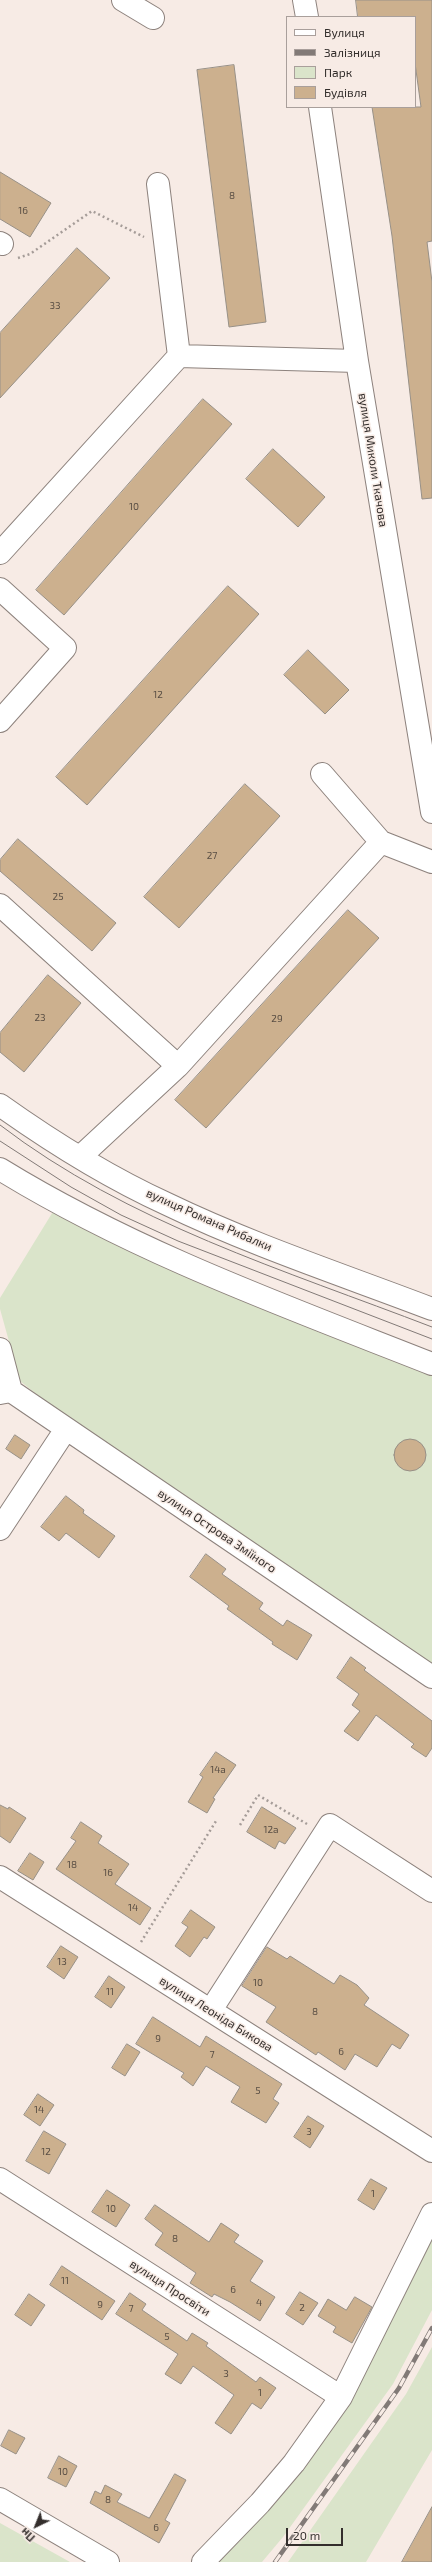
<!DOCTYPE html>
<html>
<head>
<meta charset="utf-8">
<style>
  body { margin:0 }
  #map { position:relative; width:432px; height:2562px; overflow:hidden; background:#f7ebe5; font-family:"Exo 2",sans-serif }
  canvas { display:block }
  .legend { position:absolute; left:286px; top:16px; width:130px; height:92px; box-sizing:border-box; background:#f7ebe5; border:1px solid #a99f9b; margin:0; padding:5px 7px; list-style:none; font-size:12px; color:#332e2c }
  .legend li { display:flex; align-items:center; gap:8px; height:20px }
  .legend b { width:20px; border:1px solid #a99f9b }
  .north { position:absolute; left:16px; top:2506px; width:40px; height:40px; -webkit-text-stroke:3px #f7ebe5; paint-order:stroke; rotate:223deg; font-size:11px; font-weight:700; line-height:16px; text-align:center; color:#332e2c }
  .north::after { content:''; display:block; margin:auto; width:14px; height:18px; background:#332e2c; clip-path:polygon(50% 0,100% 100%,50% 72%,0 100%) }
  .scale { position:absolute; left:286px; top:2528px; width:57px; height:18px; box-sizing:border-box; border:2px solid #332e2c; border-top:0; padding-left:5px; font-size:12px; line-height:14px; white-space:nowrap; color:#332e2c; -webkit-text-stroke:3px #f7ebe5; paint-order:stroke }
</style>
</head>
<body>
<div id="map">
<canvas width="432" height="2562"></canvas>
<ul class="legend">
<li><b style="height:5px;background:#fff"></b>Вулиця</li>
<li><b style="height:5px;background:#827a77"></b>Залізниця</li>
<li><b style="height:11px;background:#dae4ca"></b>Парк</li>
<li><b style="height:11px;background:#ccb08e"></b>Будівля</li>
</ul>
<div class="north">Пн</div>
<div class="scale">20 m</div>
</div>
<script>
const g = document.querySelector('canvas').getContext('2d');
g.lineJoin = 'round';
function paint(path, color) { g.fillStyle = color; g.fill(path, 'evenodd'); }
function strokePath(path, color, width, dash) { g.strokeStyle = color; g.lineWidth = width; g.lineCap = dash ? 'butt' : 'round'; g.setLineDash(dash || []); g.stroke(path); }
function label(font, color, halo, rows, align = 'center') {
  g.font = font + ' "Exo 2",sans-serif'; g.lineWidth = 3; g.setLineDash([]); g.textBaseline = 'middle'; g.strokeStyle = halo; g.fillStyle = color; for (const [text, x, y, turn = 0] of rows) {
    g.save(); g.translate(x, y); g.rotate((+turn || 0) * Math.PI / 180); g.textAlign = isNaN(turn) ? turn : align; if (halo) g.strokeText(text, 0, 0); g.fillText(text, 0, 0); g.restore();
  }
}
const green = new Path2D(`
  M 54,1210 L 432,1372 L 432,1668 L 70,1421 L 20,1381 L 0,1309 L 0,1298 Z
  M 432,2224 L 432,2310 L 393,2384 L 283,2537 L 262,2562 L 209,2562 L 264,2505 Z
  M 432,2347 L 432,2450 L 366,2562 L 288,2562 L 406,2394 Z
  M 0,2523 L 70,2562 L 0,2562 Z`);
const building = new Path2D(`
  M 356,0 L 432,0 L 432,241 L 427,242 L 432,282 L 432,498 L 422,499 L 392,236 L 372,107 L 421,107 L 415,63 L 415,17 L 358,17 Z
  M 234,65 L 266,322 L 229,327 L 197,70 Z
  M 0,172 L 51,203 L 30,237 L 0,219 Z
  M 77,248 L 110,278 L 0,398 L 0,333 Z
  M 203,399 L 232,424 L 64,615 L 36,590 Z
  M 273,449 L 325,497 L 298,527 L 246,479 Z
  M 228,586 L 259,614 L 87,805 L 56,777 Z
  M 308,650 L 349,690 L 325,714 L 284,675 Z
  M 245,784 L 280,816 L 179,928 L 144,897 Z
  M 18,839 L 116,923 L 92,951 L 0,871 L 0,860 Z
  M 348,910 L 379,938 L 206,1128 L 175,1100 Z
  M 48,975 L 81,1003 L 24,1072 L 0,1052 L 0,1033 Z
  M 15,1435 L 30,1445 L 21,1459 L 6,1449 Z
  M394 1455a16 16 0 1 1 32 0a16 16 0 1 1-32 0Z
  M 66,1496 L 84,1510 L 83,1513 L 115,1536 L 99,1558 L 66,1533 L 59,1541 L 41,1527 Z
  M 206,1554 L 226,1569 L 222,1574 L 263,1603 L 259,1609 L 283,1626 L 287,1620 L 312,1635 L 297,1660 L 272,1644 L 273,1642 L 227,1609 L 229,1606 L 190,1577 Z
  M 351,1657 L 366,1668 L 364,1670 L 432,1721 L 432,1748 L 426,1757 L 411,1747 L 414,1744 L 376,1715 L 358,1741 L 344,1731 L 360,1711 L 352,1705 L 359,1694 L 337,1678 Z
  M 216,1752 L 236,1765 L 213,1798 L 215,1799 L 207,1813 L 188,1802 L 203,1777 L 200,1775 Z
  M 0,1805 L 8,1809 L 9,1807 L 26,1818 L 10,1843 L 0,1836 Z
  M 262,1807 L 296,1828 L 285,1844 L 279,1841 L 275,1849 L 247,1832 Z
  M 81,1822 L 102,1836 L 98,1843 L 129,1864 L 115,1884 L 151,1908 L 140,1925 L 56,1869 L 76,1841 L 71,1838 Z
  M 30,1853 L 44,1862 L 33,1880 L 18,1871 Z
  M 191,1910 L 215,1927 L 207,1939 L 204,1937 L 190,1957 L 175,1946 L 188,1927 L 182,1923 Z
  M 61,1946 L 78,1957 L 64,1979 L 47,1967 Z
  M 267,1947 L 287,1959 L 290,1956 L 334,1984 L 340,1975 L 357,1985 L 369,1998 L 364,2005 L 409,2035 L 400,2049 L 392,2044 L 377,2067 L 355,2054 L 345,2070 L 318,2052 L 316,2055 L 266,2022 L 276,2007 L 242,1986 Z
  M 109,1976 L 125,1987 L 111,2008 L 95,1997 Z
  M 153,2017 L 200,2047 L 206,2036 L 282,2084 L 273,2099 L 279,2103 L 266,2123 L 231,2102 L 240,2087 L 206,2066 L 193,2086 L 181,2077 L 184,2073 L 136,2044 Z
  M 127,2044 L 140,2052 L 125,2076 L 112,2068 Z
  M 38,2094 L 54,2105 L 40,2126 L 24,2115 Z
  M 308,2116 L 324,2126 L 310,2148 L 294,2137 Z
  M 44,2131 L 66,2144 L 49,2174 L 26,2161 Z
  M 371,2179 L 387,2188 L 374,2210 L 358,2200 Z
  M 107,2190 L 130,2205 L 116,2227 L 92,2212 Z
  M 155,2205 L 209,2242 L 221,2223 L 239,2235 L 234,2242 L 263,2261 L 250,2281 L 275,2297 L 260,2321 L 230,2302 L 214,2294 L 212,2297 L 190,2283 L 196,2273 L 155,2245 L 163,2233 L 145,2219 Z
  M 62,2266 L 115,2301 L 102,2320 L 50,2285 Z
  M 300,2292 L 318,2303 L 303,2325 L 286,2314 Z
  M 130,2293 L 146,2304 L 142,2310 L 187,2341 L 192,2333 L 208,2343 L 206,2346 L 256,2382 L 260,2377 L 276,2388 L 261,2409 L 252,2403 L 231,2434 L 215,2423 L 234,2395 L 193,2366 L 181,2384 L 165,2374 L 178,2354 L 116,2314 Z
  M 29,2294 L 45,2305 L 31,2326 L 15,2315 Z
  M 355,2297 L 372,2307 L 352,2343 L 333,2332 L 336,2327 L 318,2316 L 328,2299 L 346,2310 Z
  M 9,2430 L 25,2438 L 16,2454 L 1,2446 Z
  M 59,2456 L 77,2466 L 66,2487 L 48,2478 Z
  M 175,2474 L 186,2480 L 165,2520 L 170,2523 L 159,2543 L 90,2503 L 95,2491 L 101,2494 L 105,2485 L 122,2494 L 117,2502 L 149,2518 Z
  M 432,2507 L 432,2562 L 402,2562 Z`);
const path = new Path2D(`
  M 18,258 L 30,254 L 92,211 L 144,237
  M 240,1825 L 258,1795 L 307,1824
  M 141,1942 L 216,1821`);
const minor = new Path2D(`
  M 123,0 L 153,18
  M 304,0 L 307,17
  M 320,107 L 357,361 L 432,812
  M 158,184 L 179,356 L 357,361
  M 0,243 L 2,244
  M 0,553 L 179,356
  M 0,589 L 65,648 L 0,721
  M 381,842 L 432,862
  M 0,905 L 178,1066 L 381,842 L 322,774
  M 80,1157 L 178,1066
  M 0,1349 L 11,1391
  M 0,1393 L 11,1391 L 432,1677
  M 0,1529 L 66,1429
  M 0,1877 L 432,2151
  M 211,2010 L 330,1825 L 432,1891
  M 0,2179 L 341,2397
  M 0,2499 L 108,2562
  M 203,2562 L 260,2503 L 294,2463 L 341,2397 L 432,2214`);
const major = new Path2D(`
  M 0,1105 C 52,1142 108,1177 167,1204 C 252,1245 343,1275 432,1309
  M 0,1169 C 135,1252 285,1306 432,1364`);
const tram = new Path2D(`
  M 0,1125 C 128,1223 284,1270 432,1327
  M 0,1141 L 71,1187 L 121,1215 L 178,1241 L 432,1339`);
const rail = new Path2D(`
  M 275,2562 L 399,2388 L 432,2328`);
const numberNames = [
  ["8",232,196],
  ["16",23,211],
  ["33",55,306],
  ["10",134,507],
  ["12",158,695],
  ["27",212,856],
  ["25",58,897],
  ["23",40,1018],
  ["29",277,1019],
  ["14а",218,1770],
  ["12а",271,1830],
  ["18",72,1865],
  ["16",108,1873],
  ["14",133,1908],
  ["13",62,1962],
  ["10",258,1983],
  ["11",110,1992],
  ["8",315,2012],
  ["9",158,2039],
  ["6",341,2052],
  ["7",212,2055],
  ["5",258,2091],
  ["14",39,2110],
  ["3",309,2132],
  ["12",46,2152],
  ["1",373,2194],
  ["10",111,2209],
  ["8",175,2239],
  ["11",65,2281],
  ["6",233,2290],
  ["4",259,2303],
  ["9",100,2305],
  ["2",302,2308],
  ["7",131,2309],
  ["5",167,2337],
  ["3",226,2374],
  ["1",260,2393],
  ["10",63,2472],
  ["8",108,2500],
  ["6",156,2528]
];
const streetNames = [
  ["вулиця Миколи Ткачова",373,460,81],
  ["вулиця Романа Рибалки",209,1220,24],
  ["вулиця Острова Зміїного",217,1531,34],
  ["вулиця Леоніда Бикова",216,2014,32],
  ["вулиця Просвіти",170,2288,33]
];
paint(green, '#dae4ca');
paint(building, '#ccb08e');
strokePath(building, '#979087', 1);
strokePath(minor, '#8d827d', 24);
strokePath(major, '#8d827d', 24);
strokePath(path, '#a59c98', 2.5, [2, 3]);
strokePath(minor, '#fff', 22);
strokePath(major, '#fff', 22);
strokePath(tram, '#827a77', 1);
strokePath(rail, '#827a77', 4.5);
strokePath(rail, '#f7ebe5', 3, [9]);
label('10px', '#594e44', null, numberNames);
label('12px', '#332e2c', '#f7ebe5', streetNames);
</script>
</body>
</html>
